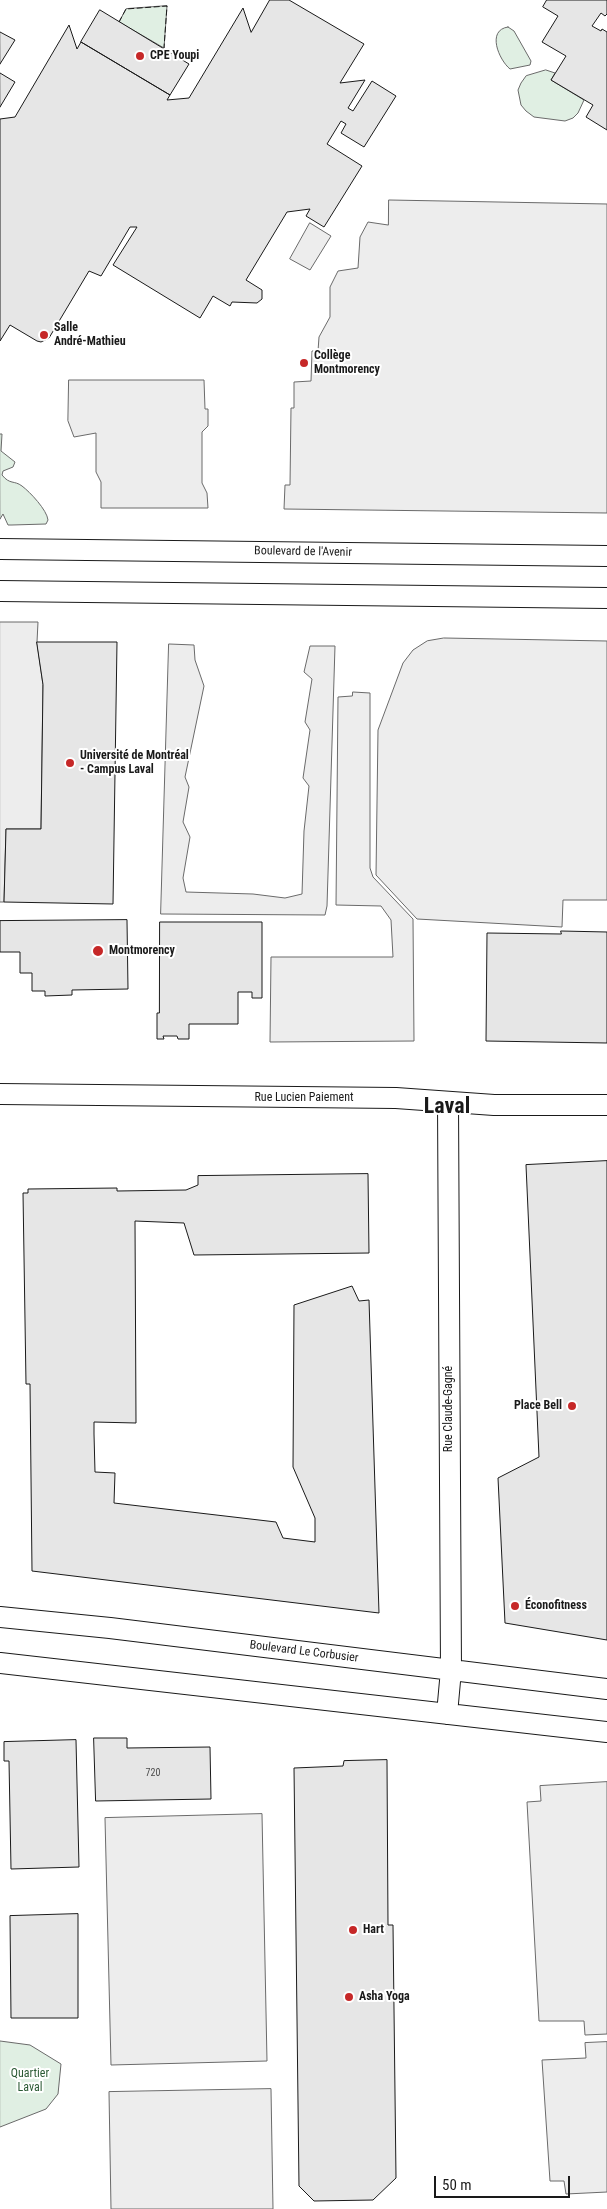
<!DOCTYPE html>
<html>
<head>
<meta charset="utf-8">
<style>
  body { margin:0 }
  #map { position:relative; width:607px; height:2209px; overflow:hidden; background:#fff; font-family:"Roboto Condensed",sans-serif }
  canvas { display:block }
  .scale { position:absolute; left:434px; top:2176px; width:136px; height:22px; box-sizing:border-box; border:2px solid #1a1a1a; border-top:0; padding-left:6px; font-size:15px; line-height:18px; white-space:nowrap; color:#1a1a1a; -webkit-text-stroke:4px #fff; paint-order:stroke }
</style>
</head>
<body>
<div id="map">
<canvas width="607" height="2209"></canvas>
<div class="scale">50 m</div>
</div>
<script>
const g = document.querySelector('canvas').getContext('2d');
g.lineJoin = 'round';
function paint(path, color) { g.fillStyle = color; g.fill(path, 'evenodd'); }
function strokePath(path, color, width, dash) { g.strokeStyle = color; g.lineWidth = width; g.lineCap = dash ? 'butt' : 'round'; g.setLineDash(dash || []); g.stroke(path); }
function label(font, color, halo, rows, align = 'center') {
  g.font = font + ' "Roboto Condensed",sans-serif'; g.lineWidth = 4; g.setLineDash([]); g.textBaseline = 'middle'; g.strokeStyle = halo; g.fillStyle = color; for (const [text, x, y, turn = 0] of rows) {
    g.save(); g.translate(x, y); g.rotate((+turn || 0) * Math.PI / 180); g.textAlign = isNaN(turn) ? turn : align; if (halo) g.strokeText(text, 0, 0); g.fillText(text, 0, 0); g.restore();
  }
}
const green = new Path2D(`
  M 167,6 L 164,48 L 119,22 L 126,9 Z
  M 508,27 L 514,31 L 531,61 L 530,65 L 510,69 C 499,60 486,30 508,27 Z
  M 546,70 L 555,73 L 551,80 L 584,100 L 578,113 L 573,118 L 565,121 L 534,117 L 526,111 L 521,105 L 518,90 L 521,83 L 526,76 Z
  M 0,434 L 2,434 L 1,451 L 15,462 L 13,467 L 3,471 L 2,475 C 10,485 14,480 22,486 C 30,492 47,510 48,520 L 46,524 L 12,525 L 8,525 L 3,514 L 0,519 Z
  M 0,2041 L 30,2045 L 61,2064 L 58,2094 L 46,2109 L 0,2127 Z`);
const parking = new Path2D(`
  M 389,200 L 607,204 L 607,513 L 284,509 L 285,485 L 290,485 L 291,408 L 294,408 L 294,382 L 311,381 L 312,351 L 318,351 L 319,337 L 330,317 L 330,287 L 338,271 L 358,268 L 360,237 L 368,222 L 388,225 Z
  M 310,223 L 331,236 L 310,270 L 290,259 Z
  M 69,380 L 204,380 L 205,409 L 208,409 L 208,426 L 202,432 L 202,483 L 207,493 L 208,508 L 101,508 L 101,482 L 96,472 L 96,433 L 74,437 L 68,421 Z
  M 0,622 L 38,622 L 37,642 L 43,685 L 41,829 L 6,829 L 4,902 L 0,902 Z
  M 444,638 L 607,641 L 607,900 L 563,900 L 562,927 L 417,919 L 376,875 L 378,730 L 403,663 L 413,650 L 427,641 Z
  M 169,644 L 194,645 L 195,660 L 204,686 L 185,777 L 189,787 L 183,822 L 190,837 L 183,878 L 186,892 L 253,894 L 285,898 L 302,894 L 304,831 L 309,786 L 303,778 L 310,730 L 305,722 L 312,679 L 304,672 L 310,646 L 335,646 L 327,906 L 325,915 L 161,914 Z
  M 353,692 L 370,693 L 370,868 L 373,877 L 413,919 L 414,1041 L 270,1042 L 271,957 L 393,957 L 391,920 L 381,906 L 336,905 L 338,697 L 352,696 Z
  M 607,1782 L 607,2034 L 585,2035 L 584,2021 L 539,2021 L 527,1802 L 541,1801 L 540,1786 Z
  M 262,1814 L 267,2061 L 111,2065 L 105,1818 Z
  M 607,2042 L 607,2192 L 566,2194 L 564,2181 L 550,2181 L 542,2060 L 586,2058 L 585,2043 Z
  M 271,2089 L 273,2209 L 111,2209 L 109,2092 Z`);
const building = new Path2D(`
  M 270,0 L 289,0 L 364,44 L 340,83 L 365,80 L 348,108 L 353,111 L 372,81 L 396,96 L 364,147 L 341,133 L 346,124 L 341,121 L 327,144 L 362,166 L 324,227 L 306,216 L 310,209 L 287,212 L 246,280 L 262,290 L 262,299 L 257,303 L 232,302 L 230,306 L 213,296 L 200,318 L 113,265 L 137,227 L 130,227 L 101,276 L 89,271 L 49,338 L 41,342 L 37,341 L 10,325 L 0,341 L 0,119 L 15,117 L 69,25 L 77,49 L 81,42 L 170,95 L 167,100 L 189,98 L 243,8 L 251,32 Z
  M 547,0 L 607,0 L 607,14 L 605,16 L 601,13 L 592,26 L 601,31 L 602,29 L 607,32 L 607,130 L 586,117 L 593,105 L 551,80 L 566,56 L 542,42 L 558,16 L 543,7 Z
  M 100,10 L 189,64 L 170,95 L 81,42 Z
  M 0,32 L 15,40 L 0,64 Z
  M 0,73 L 15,82 L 0,107 Z
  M 37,642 L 117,642 L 113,904 L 4,902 L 6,829 L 41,829 L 43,685 Z
  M 127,920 L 128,989 L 72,990 L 72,995 L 45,996 L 45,991 L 32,991 L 32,973 L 20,973 L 20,952 L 0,952 L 0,921 Z
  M 160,922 L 262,922 L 262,998 L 252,998 L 252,992 L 238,992 L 238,1024 L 189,1024 L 189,1039 L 178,1039 L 177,1036 L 163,1036 L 164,1039 L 157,1039 L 157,1013 L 159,1013 Z
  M 561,931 L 607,932 L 607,1043 L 486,1041 L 487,933 L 561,934 Z
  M 607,1161 L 607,1640 L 505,1623 L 498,1478 L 539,1457 L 526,1165 Z
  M 368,1174 L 369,1253 L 194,1255 L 184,1223 L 135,1221 L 136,1423 L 94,1422 L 94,1434 L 95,1472 L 115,1473 L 114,1503 L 276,1522 L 283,1538 L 315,1542 L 315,1518 L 293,1467 L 294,1305 L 352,1286 L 359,1301 L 369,1300 L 379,1613 L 32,1571 L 30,1384 L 26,1384 L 23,1193 L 28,1193 L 28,1189 L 117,1188 L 117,1191 L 186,1190 L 198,1185 L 198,1176 Z
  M 94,1738 L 127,1738 L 127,1748 L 210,1747 L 211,1799 L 96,1801 Z
  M 76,1740 L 79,1867 L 11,1869 L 9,1761 L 4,1761 L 4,1742 Z
  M 387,1760 L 388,1925 L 393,1925 L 396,2178 L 373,2200 L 314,2201 L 299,2186 L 294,1768 L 343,1766 L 344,1761 Z
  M 78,1914 L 78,2018 L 11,2018 L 10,1916 Z`);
const minor = new Path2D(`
  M 0,549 L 607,556
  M 0,591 L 607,598
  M 0,1094 L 396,1098 L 494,1105 L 607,1105
  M 0,1617 L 110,1628 L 607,1689
  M 0,1663 L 607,1732
  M 447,1714 L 451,1670 L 448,1103`);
const fence = new Path2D(`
  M 119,22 L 126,9 L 167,6 L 164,48`);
const markers = [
  [140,56,5,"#c62828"],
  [44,335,5,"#c62828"],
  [304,363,5,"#c62828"],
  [70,763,5,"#c62828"],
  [98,951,6,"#c62828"],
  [572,1406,5,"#c62828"],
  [515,1606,5,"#c62828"],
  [353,1930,5,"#c62828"],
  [349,1997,5,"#c62828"]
];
const numberNames = [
  ["720",153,1773]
];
const poiNames = [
  ["CPE Youpi",150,56],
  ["Salle",54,328],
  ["André-Mathieu",54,342],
  ["Collège",314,356],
  ["Montmorency",314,370],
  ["Université de Montréal",80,756],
  ["- Campus Laval",80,770],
  ["Montmorency",109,951],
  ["Place Bell",562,1406,"right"],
  ["Éconofitness",525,1606],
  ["Hart",363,1930],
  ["Asha Yoga",359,1997]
];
const streetNames = [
  ["Boulevard de l'Avenir",303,552,1],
  ["Rue Lucien Paiement",304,1098],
  ["Rue Claude-Gagné",449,1409,-90],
  ["Boulevard Le Corbusier",304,1652,7]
];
const parkNames = [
  ["Quartier",30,2074],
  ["Laval",30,2088]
];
const townNames = [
  ["Laval",447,1107]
];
paint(green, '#e0efe3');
strokePath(green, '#6a6a6a', 1);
paint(parking, '#ededed');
strokePath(parking, '#6a6a6a', 1);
paint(building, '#e6e6e6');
strokePath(building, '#1a1a1a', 1);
strokePath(minor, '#1a1a1a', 22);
strokePath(minor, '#fff', 20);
strokePath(fence, '#1a1a1a', 1, [6, 2.5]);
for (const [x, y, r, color] of markers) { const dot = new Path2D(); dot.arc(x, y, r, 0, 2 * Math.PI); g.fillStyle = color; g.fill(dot); strokePath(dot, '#fff', 2); }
label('10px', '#4d4d4d', null, numberNames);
label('bold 12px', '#1a1a1a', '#fff', poiNames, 'left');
label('12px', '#1a1a1a', '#fff', streetNames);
label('12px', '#2b5a34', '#fff', parkNames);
label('bold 22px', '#1a1a1a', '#fff', townNames);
</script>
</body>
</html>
